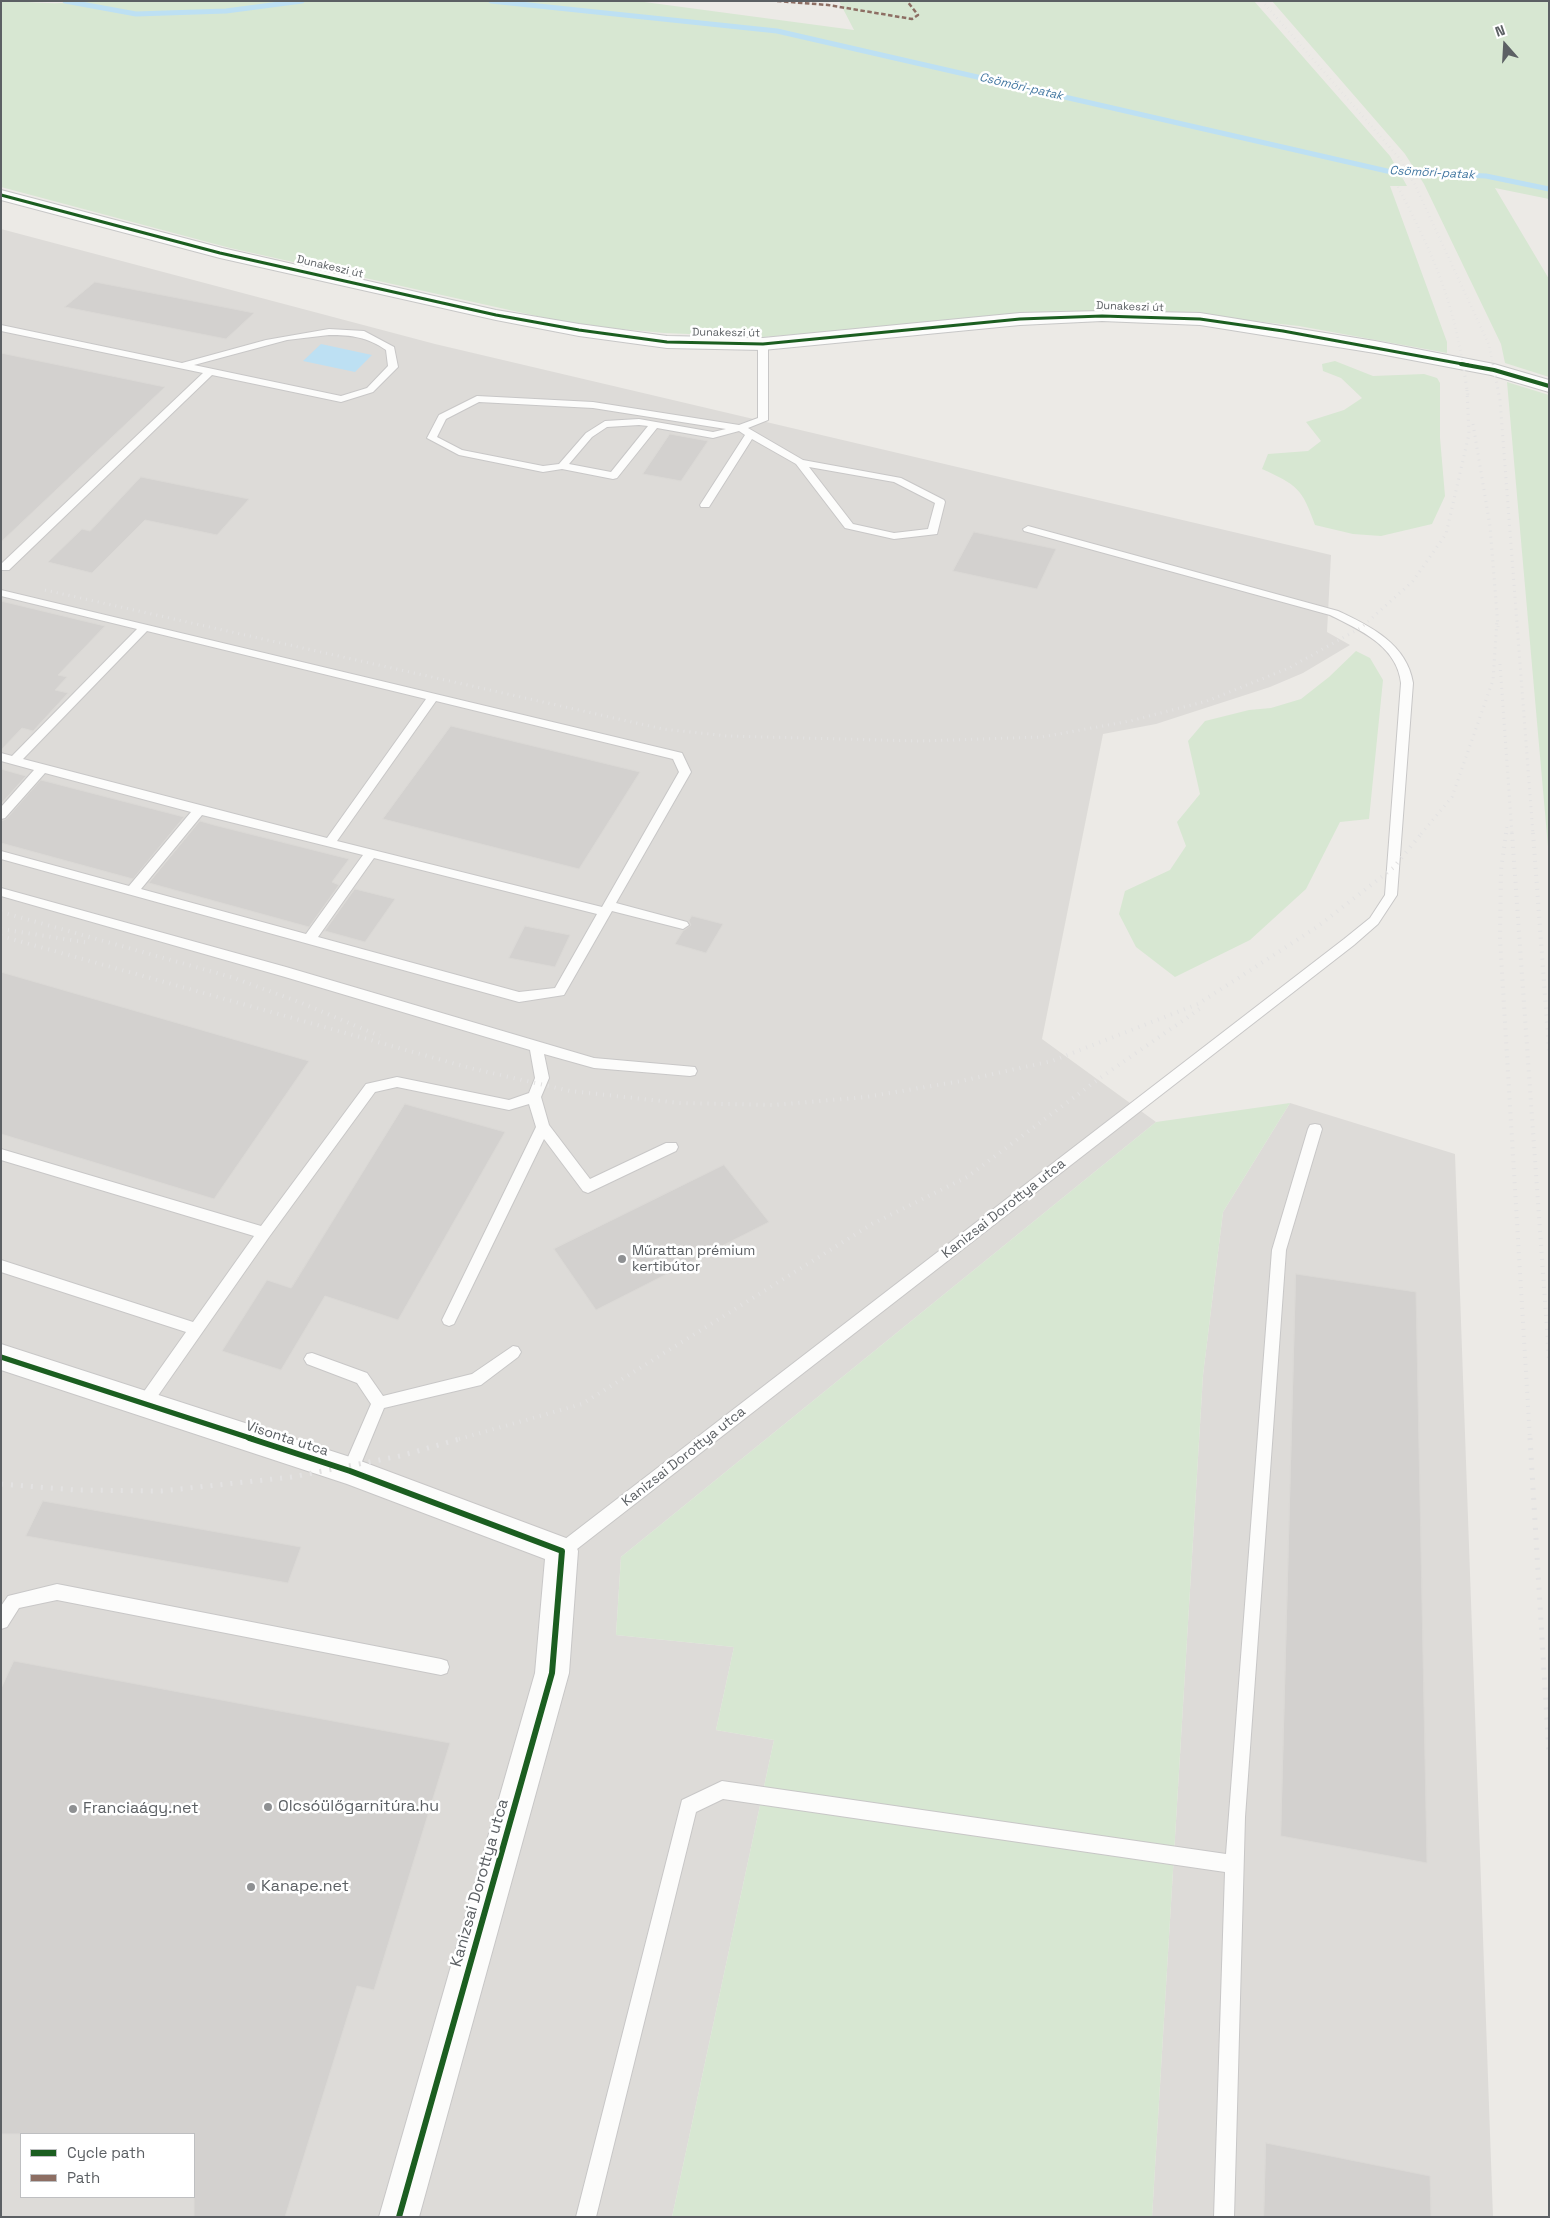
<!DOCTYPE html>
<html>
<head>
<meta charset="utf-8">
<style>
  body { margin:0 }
  #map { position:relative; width:1550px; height:2218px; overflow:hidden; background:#eceae6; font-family:"Space Grotesk",sans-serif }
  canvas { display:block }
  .frame { position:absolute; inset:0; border:2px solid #5c6064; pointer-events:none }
  .legend { position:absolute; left:20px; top:2133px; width:175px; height:65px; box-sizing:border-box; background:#fff; border:1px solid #bebfc1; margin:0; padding:6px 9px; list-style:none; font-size:15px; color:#5c6064 }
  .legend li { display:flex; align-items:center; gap:10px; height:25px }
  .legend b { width:25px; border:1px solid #bebfc1 }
  .north { position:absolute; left:1480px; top:20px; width:50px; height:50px; -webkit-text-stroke:4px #fff; paint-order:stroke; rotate:341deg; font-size:14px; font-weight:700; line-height:20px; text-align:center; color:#5c6064 }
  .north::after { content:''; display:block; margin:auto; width:18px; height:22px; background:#5c6064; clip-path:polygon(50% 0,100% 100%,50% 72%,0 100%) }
</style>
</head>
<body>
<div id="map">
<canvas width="1550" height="2218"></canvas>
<div class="frame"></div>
<ul class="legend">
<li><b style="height:6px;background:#1b5e20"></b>Cycle path</li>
<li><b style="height:6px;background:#8d6e63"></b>Path</li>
</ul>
<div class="north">N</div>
</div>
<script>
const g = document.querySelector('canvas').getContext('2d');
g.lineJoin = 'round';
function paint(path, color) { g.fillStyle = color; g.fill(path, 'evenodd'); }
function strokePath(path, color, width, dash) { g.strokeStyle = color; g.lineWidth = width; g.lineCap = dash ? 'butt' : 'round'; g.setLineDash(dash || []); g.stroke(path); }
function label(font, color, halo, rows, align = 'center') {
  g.font = font + ' "Space Grotesk",sans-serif'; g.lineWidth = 5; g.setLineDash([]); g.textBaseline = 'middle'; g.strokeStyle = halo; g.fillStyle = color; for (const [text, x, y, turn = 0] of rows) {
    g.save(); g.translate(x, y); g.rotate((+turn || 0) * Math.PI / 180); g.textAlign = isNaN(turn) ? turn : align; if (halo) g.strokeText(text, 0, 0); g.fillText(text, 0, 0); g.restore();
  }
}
const industrial = new Path2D(`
  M 1,229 L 435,344 L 1331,555 L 1327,632 L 1350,645 L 1303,673 L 1270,687 L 1156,724 L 1103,734 L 1042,1039 L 1156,1122 L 621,1557 L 616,1635 L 734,1647 L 716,1730 L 774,1740 L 672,2217 L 1,2217 ZM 21,2134 L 194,2134 L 194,2197 L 21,2197 Z
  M 1290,1103 L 1455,1154 L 1493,2217 L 1152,2217 L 1203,1375 L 1223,1212 Z`);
const green = new Path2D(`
  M 1,1 C 26,1 57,6 79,1 L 637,1 L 854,30 L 839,1 L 1254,1 L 1390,156 L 1407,186 L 1390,186 L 1447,342 L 1447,353 L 1299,326 L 1199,315 L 874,328 L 763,337 L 664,333 L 577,325 L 230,248 L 1,187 Z
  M 1272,1 L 1549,1 L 1549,199 L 1495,188 L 1549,279 L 1549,377 L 1505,363 L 1501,344 L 1424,184 L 1405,154 Z
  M 1335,361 L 1373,376 L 1424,374 L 1437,378 L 1440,383 L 1440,438 L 1445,496 L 1432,524 L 1381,536 L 1353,534 L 1315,525 C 1302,488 1297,485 1262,469 L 1268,454 L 1308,451 L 1321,441 L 1306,422 L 1344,410 L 1362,398 L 1341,378 L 1323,371 L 1322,364 Z
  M 1507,382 L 1549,395 L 1549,858 Z
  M 1356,651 L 1370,658 L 1383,680 L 1369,819 L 1340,822 L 1306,889 L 1250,940 L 1175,977 L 1136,947 L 1119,914 L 1125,891 L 1170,870 L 1186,846 L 1177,822 L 1200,794 L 1188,741 L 1205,721 L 1249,710 L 1271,708 L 1301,699 L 1329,677 Z
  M 1290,1103 L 1223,1212 L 1203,1375 L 1152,2217 L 672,2217 L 774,1740 L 716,1730 L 734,1647 L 616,1635 L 621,1557 L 1156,1122 Z`);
const water = new Path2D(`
  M 321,344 L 372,355 L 355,372 L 303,361 Z`);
const stream = new Path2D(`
  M 65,1 L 136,14 L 226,11 L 302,1
  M 491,1 L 777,31 L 1387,171 L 1486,176 L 1549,189`);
const building = new Path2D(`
  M 95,282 L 183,299 L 254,313 L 226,339 L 65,307 Z
  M 1,353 L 165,387 L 1,542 Z
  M 670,434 L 708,441 L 681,481 L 643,474 Z
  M 141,477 L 249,499 L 217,535 L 145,520 L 92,573 L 48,562 L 82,529 L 90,531 Z
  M 974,532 L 1056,549 L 1037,589 L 953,571 Z
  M 1,601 L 105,626 L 58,675 L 67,677 L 55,690 L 68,693 L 33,731 L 22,728 L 1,750 Z
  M 451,726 L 640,772 L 579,869 L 383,819 Z
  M 1,769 L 26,776 L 1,804 Z
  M 41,780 L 184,817 L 133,879 L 1,843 L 1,821 L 6,819 Z
  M 200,821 L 214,825 L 349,859 L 332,882 L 339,885 L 309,927 L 149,883 Z
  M 355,889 L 395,899 L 365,942 L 325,931 Z
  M 692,916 L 723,924 L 706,953 L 675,944 L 683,931 L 691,925 L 689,921 Z
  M 525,926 L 570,935 L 555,967 L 509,958 Z
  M 1,972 L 309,1061 L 214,1199 L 1,1134 Z
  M 405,1104 L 505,1132 L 398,1320 L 325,1296 L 281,1370 L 222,1351 L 267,1280 L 291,1288 Z
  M 724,1165 L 769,1222 L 596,1310 L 554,1249 Z
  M 1296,1274 L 1416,1292 L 1427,1863 L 1281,1836 Z
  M 43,1501 L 301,1547 L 288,1583 L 26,1536 Z
  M 14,1661 L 450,1743 L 374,1990 L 357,1986 L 285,2217 L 194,2217 L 194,2134 L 1,2134 L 1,1689 Z
  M 1266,2143 L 1430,2176 L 1431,2217 L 1264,2217 Z`);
const lane = new Path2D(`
  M 1,325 L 182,363 L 266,340 L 329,329 L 364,331 L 394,347 L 398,367 L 373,392 L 341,402 L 212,375 L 9,570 L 1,570 L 1,564 L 203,373 L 1,331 ZM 329,335 C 352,335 367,337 386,350 L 388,366 L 367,388 L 341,396 L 194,365 L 287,340 Z
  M 763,341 L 768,344 L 768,420 L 748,428 L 803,460 L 901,478 L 944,500 L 945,502 L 937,534 L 894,539 L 845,528 L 796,464 L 752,439 L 709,507 L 701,507 L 700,505 L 745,435 L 739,431 L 713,438 L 657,428 L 617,478 L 613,479 L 562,469 L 543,472 L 459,455 L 427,438 L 439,415 L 477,396 L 593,402 L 739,425 L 758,418 L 758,344 ZM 479,402 L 593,408 L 726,429 L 713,432 L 639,419 L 605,421 L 586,433 L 559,464 L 543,466 L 462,450 L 437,437 L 446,419 ZM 639,425 L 648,426 L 611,472 L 569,464 L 592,437 L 607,427 ZM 809,467 L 894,482 L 935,503 L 928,529 L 894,533 L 853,524 Z
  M 1028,526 L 1338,611 C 1370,626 1407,644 1413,683 L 1397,895 L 1378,924 L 1354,945 L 568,1556 L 562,1558 L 556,1556 L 554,1551 L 556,1546 L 1344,939 L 1370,918 L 1385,895 L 1401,683 C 1397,646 1360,630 1330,615 L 1024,531 L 1023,529 Z
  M 1,590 L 682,753 L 691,772 L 616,903 L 687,922 L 689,925 L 683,929 L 612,911 L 564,995 L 519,1002 L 1,859 L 1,851 L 129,886 L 191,812 L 45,773 L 5,818 L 1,819 L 1,807 L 34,770 L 1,761 L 1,753 L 12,756 L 137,629 L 1,596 ZM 147,631 L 426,699 L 327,838 L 23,759 ZM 436,701 L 673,759 L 679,772 L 602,907 L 337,841 ZM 202,815 L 363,855 L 306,934 L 141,889 ZM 374,858 L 597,914 L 555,988 L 519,992 L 318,937 Z
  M 1,888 L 286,967 L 594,1058 L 695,1067 L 697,1071 L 695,1075 L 690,1076 L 594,1068 L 544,1054 L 549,1078 L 541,1097 L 549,1125 L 590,1179 L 666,1143 L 676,1143 L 678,1147 L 676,1151 L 588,1193 L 583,1191 L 544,1139 L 454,1324 L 449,1326 L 444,1324 L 442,1320 L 536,1127 L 529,1104 L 509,1110 L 397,1087 L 375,1092 L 269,1237 L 148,1410 L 143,1412 L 138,1410 L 135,1405 L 138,1400 L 186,1332 L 1,1272 L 1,1260 L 193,1322 L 254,1236 L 1,1160 L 1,1149 L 261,1226 L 366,1084 L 397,1077 L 509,1100 L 529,1093 L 535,1078 L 530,1050 L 285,977 L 1,896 Z
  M 1315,1124 L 1320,1125 L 1322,1129 L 1286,1250 L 1245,1817 L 1234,2217 L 1214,2217 L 1225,1872 L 723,1799 L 696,1812 L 596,2217 L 576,2217 L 682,1800 L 722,1781 L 1226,1854 L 1272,1250 L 1308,1129 L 1310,1125 Z
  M 513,1346 L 518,1347 L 521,1352 L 518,1357 L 481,1385 L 384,1408 L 356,1476 L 350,1478 L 344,1476 L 342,1471 L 371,1404 L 357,1383 L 307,1364 L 304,1359 L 307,1354 L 312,1353 L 367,1373 L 383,1396 L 472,1374 Z
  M 57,1584 L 441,1659 L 447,1661 L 449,1667 L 447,1673 L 441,1675 L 57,1600 L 19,1608 L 7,1627 L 1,1629 L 1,1606 L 8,1596 Z`);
const street = new Path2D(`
  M 1,1344 L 350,1457 L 574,1541 L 578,1551 L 569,1673 L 419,2217 L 379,2217 L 535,1673 L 545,1559 L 347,1484 L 1,1370 Z`);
const secondary = new Path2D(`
  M 1,190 L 222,248 L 496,310 L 579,324 L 667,336 L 763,338 L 1020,313 L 1102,311 L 1200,313 L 1375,341 L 1494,364 L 1549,380 L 1549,392 L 1491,375 L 1375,353 L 1200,325 L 1102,321 L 1020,325 L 763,350 L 667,348 L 579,336 L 496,320 L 220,258 L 1,200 Z`);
const railFar3 = new Path2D(`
  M 1262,1 L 1401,160 L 1415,185 L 1489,345 L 1493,365
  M 1398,187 C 1431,250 1451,294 1463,365`);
const railFar2 = new Path2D(`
  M 1463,364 L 1468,396
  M 1493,364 L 1500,400 L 1533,834
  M 1473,424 L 1490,526 L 1498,627
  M 45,590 L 663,729 L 727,736 L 920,741 L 1042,737 L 1130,721 L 1207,701 L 1289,668 L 1362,627 L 1413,581 L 1446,534 L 1469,434 L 1467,390
  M 1500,664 L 1512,834
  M 1421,834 L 1452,797 L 1493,680 L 1497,620
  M 1506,834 L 1507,826`);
const railFar1 = new Path2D(`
  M 1506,833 L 1501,870 L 1500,939 L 1530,1439
  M 1512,833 L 1549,1358
  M 1533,833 L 1549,1050
  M 1,912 L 231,977 L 299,1002 L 380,1036
  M 1,929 L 90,943
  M 1,936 L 470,1068 L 570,1091 L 680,1103 L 774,1105 L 866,1097 L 961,1081 L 1052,1061 L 1198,1004 L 1317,927 L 1393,868 L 1422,833
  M 459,1439 L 582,1404 L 872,1224 L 967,1177 L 1100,1078 L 1201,1008`);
const rail = new Path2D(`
  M 1530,1438 L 1549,1754
  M 1,1484 L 75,1490 L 161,1491 L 292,1477 L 400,1456 L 463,1438`);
const quiet = new Path2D(`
  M 777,1 L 828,5 L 912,19 L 918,15 L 907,1`);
const cyclewayFar3 = new Path2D(`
  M 1,195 L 220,253 L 496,315 L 579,330 L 667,342 L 763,344 L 1020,319 L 1102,316 L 1200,319 L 1283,331 L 1468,365`);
const cyclewayFar2 = new Path2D(`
  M 1461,364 L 1494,370 L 1549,386`);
const cyclewayFar1 = new Path2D(`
  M 1,1357 L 253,1439`);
const cycleway = new Path2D(`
  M 249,1438 L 350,1471 L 562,1551 L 552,1673 L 399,2217`);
const markers = [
  [622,1259,5,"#8e9092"],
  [268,1807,5,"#8e9092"],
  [73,1809,5,"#8e9092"],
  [251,1887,5,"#8e9092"]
];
const farStreetnames = [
  ["Dunakeszi út",330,267,13],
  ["Dunakeszi út",1130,307,2],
  ["Dunakeszi út",726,333,1]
];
const farWaternames = [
  ["Csömöri-patak",1021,87,13],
  ["Csömöri-patak",1432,173,3]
];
const streetNames = [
  ["Kanizsai Dorottya utca",1004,1209,-38],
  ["Visonta utca",287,1439,18],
  ["Kanizsai Dorottya utca",684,1457,-38]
];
const poiNames = [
  ["Műrattan prémium",632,1251],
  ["kertibútor",632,1267]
];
const nearPoinames = [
  ["Olcsóülőgarnitúra.hu",278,1807],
  ["Franciaágy.net",83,1809],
  ["Kanape.net",261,1887]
];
const nearStreetnames = [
  ["Kanizsai Dorottya utca",480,1883,-74]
];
paint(industrial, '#dddbd8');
paint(green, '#d7e7d2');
paint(water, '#bde0f3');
strokePath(stream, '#bde0f3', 5);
paint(building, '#d3d1cf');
strokePath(building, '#dbd9d6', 1);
strokePath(lane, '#c8c7c7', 2);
strokePath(street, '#c8c7c7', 2);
strokePath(secondary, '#c7c7c7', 2);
paint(lane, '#fcfcfb');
paint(street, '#fcfcfb');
paint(secondary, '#fcfcfb');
strokePath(railFar3, '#e3e2e2', 2.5, [0.5, 4]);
strokePath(railFar2, '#e3e2e2', 3, [1, 5]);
strokePath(railFar1, '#e3e2e2', 4, [1, 6]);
strokePath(rail, '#e3e2e2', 5, [2, 8]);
strokePath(quiet, '#8d6e63', 2.5, [4.5, 2.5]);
strokePath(cyclewayFar3, '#1b5e20', 3);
strokePath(cyclewayFar2, '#1b5e20', 4);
strokePath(cyclewayFar1, '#1b5e20', 5);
strokePath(cycleway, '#1b5e20', 6);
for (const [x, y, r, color] of markers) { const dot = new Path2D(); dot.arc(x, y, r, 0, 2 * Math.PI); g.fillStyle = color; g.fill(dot); strokePath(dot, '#fff', 2); }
label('11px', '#5c6064', '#fff', farStreetnames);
label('italic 12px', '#4478a2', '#fff', farWaternames);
label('14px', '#5c6064', '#fff', streetNames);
label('14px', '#5c6064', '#fff', poiNames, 'left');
label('16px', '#5c6064', '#fff', nearPoinames, 'left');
label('16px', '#5c6064', '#fff', nearStreetnames);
</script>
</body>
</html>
